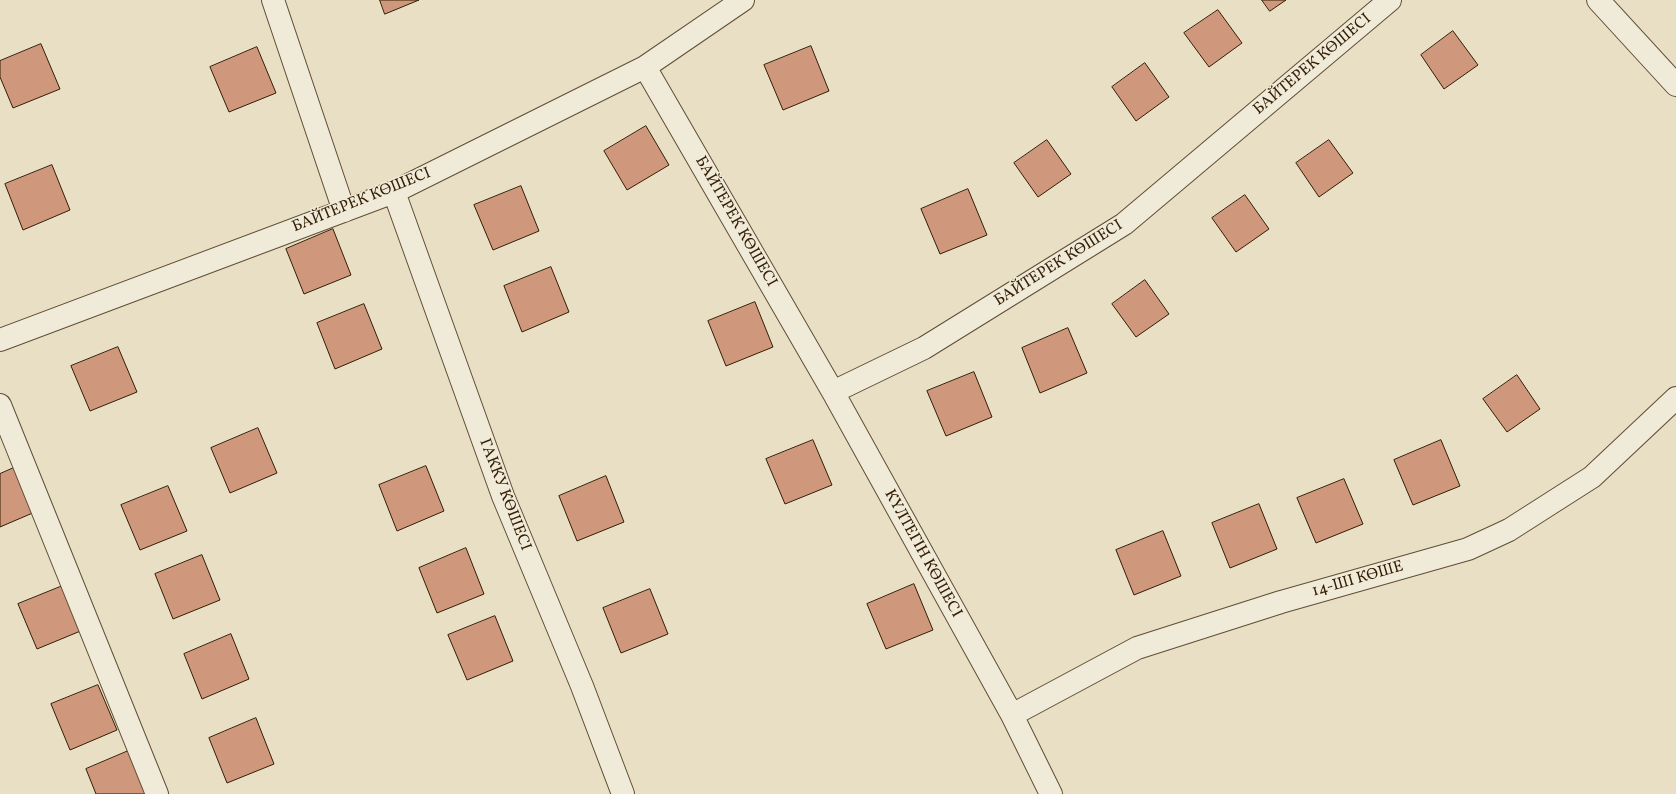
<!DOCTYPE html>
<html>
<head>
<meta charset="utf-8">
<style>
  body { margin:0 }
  canvas { display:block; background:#e8dfc5 }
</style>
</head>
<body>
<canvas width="1676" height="794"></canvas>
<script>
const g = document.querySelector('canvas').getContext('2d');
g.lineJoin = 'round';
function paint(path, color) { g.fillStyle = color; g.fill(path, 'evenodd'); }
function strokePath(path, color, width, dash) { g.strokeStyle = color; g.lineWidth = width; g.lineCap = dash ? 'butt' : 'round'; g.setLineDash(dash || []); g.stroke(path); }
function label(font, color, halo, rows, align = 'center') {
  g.font = font + ' Vollkorn,serif'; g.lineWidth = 3; g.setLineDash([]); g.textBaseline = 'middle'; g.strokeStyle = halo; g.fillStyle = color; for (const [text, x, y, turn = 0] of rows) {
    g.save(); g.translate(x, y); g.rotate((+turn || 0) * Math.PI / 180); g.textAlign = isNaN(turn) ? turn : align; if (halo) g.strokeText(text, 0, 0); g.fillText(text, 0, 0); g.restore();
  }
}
const building = new Path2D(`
  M 380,0 L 419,0 L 385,14 Z
  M 1262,0 L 1286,0 L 1270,11 Z
  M 1218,10 L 1242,43 L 1209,67 L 1184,33 Z
  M 1453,31 L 1478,65 L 1444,89 L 1421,55 Z
  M 41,44 L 60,89 L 13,108 L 0,77 L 0,61 Z
  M 811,46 L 829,91 L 783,110 L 764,65 Z
  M 257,47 L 276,93 L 229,112 L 210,67 Z
  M 1145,63 L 1169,97 L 1136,121 L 1112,87 Z
  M 646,126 L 669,165 L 627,190 L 604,151 Z
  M 1047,140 L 1071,174 L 1038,197 L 1014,163 Z
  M 1329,140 L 1353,173 L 1319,197 L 1296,163 Z
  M 52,165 L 70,210 L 23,230 L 5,184 Z
  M 521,186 L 539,231 L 493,250 L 474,205 Z
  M 968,189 L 987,235 L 940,254 L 921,209 Z
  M 1245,195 L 1269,229 L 1236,252 L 1212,218 Z
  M 333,229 L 351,275 L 304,294 L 286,249 Z
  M 551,267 L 569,312 L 522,332 L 504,286 Z
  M 1145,280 L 1169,314 L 1136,337 L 1112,304 Z
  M 755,302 L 773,347 L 726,366 L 708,321 Z
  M 364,304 L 382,349 L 335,369 L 317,323 Z
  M 1068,328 L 1087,373 L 1040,393 L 1022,348 Z
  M 118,347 L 137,392 L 90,411 L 71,366 Z
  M 974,372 L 992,417 L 946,436 L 927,391 Z
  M 1517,375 L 1540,409 L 1507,432 L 1483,399 Z
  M 258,428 L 277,473 L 230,493 L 211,448 Z
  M 813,440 L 832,485 L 785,504 L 766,459 Z
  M 1441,440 L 1460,486 L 1413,505 L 1394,460 Z
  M 426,466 L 444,511 L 397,531 L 379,485 Z
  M 16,467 L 35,512 L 0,527 L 0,474 Z
  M 606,476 L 624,522 L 577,541 L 559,496 Z
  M 1344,479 L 1363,524 L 1316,543 L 1297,498 Z
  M 168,486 L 187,531 L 140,550 L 121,505 Z
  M 1259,504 L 1277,549 L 1230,568 L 1212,523 Z
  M 1163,531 L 1181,576 L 1134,595 L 1116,550 Z
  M 466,548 L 484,594 L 437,613 L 419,568 Z
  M 202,555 L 220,600 L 173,619 L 155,574 Z
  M 914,584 L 933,630 L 886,649 L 867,604 Z
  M 65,585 L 83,630 L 37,649 L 18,604 Z
  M 650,589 L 668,634 L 621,653 L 603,608 Z
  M 495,616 L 513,661 L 467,680 L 448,635 Z
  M 231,634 L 249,679 L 202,699 L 184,654 Z
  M 98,685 L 117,730 L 70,750 L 51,704 Z
  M 256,718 L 274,764 L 227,783 L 209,738 Z
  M 133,749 L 151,794 L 96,794 L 86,769 Z`);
const minor = new Path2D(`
  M 273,0 L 344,211
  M 1598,0 L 1676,85
  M 645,67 L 743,0
  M 394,192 L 503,496 L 582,686 L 623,794
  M 0,340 L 394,192 L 645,67 L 833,392 L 924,348 L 1124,224 L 1390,0
  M 833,392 L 1012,715 L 1051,794
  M 0,405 L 157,794
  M 1012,715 L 1137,648 L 1281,602 L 1468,549 L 1509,530 L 1592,477 L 1676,398`);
const streetNames = [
  ["БАЙТЕРЕК КӨШЕСІ",1313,65,-40],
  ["БАЙТЕРЕК КӨШЕСІ",362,201,-22],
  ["БАЙТЕРЕК КӨШЕСІ",735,222,60],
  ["БАЙТЕРЕК КӨШЕСІ",1059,264,-32],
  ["ГАККУ КӨШЕСІ",504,495,69],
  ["КҮЛТЕГІН КӨШЕСІ",922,554,61],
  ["14-ШІ КӨШЕ",1358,580,-16]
];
paint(building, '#cf977b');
strokePath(building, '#331e04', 1);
strokePath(minor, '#604e34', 24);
strokePath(minor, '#f0ead9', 22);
label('16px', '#331e04', '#f0ead9', streetNames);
</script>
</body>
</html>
